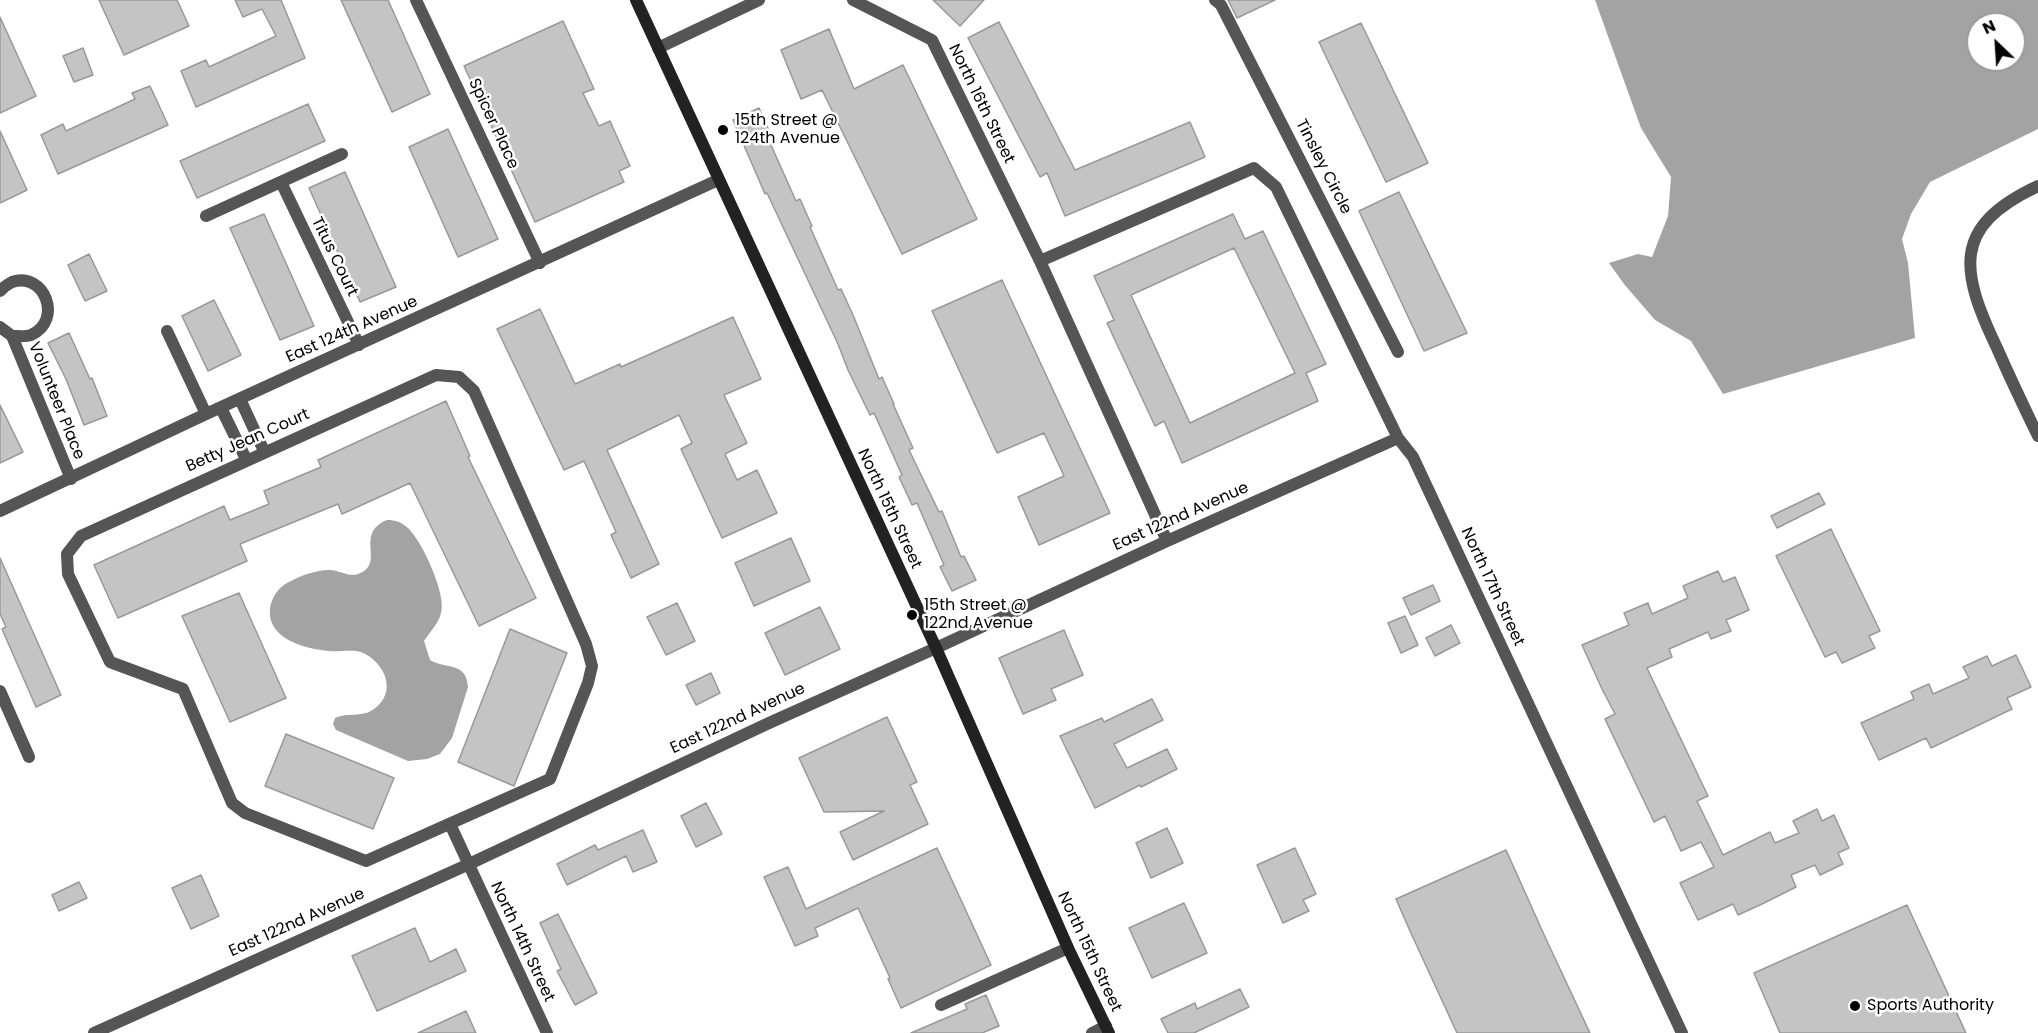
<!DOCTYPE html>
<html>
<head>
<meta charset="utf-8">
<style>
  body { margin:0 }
  #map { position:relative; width:2038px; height:1033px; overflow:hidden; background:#fff; font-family:Poppins,sans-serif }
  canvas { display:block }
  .north { position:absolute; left:1966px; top:12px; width:60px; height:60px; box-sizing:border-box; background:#fff; border:2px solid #999; border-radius:50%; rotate:335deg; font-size:16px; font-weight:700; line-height:24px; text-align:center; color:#000 }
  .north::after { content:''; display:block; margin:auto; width:21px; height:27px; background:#000; clip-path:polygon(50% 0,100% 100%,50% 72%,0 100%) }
</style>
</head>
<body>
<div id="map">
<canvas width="2038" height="1033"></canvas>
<div class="north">N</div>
</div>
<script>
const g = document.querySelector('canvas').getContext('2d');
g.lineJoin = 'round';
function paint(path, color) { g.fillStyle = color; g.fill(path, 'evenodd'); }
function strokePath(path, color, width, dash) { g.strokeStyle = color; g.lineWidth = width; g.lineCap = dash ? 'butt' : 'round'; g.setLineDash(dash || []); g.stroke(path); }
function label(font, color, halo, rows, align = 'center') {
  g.font = font + ' Poppins,sans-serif'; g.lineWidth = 5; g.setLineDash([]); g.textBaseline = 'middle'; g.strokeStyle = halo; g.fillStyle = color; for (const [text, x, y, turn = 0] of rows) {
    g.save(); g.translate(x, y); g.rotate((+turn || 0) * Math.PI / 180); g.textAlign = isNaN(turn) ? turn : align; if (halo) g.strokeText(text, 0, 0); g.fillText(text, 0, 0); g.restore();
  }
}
const water = new Path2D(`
  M 1595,0 L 2038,0 L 2038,129 L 1930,182 L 1911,214 L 1902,239 L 1908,263 L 1915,338 L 1723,394 L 1691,341 L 1655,320 L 1624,284 L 1609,263 L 1638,254 L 1652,257 L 1668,216 L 1671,177 L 1641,128 ZM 1978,24 L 2014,24 L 2014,60 L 1978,60 Z
  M 387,520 C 396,520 401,522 408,528 C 422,541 447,595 441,613 C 439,623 429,633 424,641 L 430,660 C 447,670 466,661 468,687 L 452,738 L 440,754 L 427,759 L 408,761 L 336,730 L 333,724 L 335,718 C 348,712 362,718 374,709 C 398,692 385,662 361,652 C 353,649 339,652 329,651 C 306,649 266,639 270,608 C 272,597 278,588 287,583 C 299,576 318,569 331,570 C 340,571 350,577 358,574 C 387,564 353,534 387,520 Z`);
const building = new Path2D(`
  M 99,0 L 177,0 L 189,26 L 124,55 Z
  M 235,0 L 281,0 L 305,58 L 196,107 L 181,71 L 206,60 L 209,67 L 276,36 L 262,9 L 243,17 Z
  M 341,0 L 388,0 L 430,94 L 392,112 Z
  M 933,0 L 984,0 L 960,26 Z
  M 1228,0 L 1275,0 L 1237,18 Z
  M 0,17 L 36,96 L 0,113 Z
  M 563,21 L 594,89 L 583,93 L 599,126 L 610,121 L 630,166 L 619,171 L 624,182 L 535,222 L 464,66 Z
  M 999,22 L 1075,170 L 1190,122 L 1205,157 L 1065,216 L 1047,173 L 1040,177 L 968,38 Z
  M 1361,23 L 1428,163 L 1386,182 L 1319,42 Z
  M 829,29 L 854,89 L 903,65 L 977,219 L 902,254 L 822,90 L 801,99 L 781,50 Z
  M 83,48 L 93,75 L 74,82 L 63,56 Z
  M 150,86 L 168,125 L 58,174 L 41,135 L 63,124 L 66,131 L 135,99 L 132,93 Z
  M 308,104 L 325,141 L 197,198 L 180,161 Z
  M 759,108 L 771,135 L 767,136 L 796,201 L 800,199 L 812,226 L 810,227 L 838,290 L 841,289 L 853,315 L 879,379 L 882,377 L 894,404 L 893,404 L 913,448 L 909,450 L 939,512 L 942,511 L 961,557 L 964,556 L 976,580 L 952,591 L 940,567 L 944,565 L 917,503 L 912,505 L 899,477 L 902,475 L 874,413 L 870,415 L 848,370 L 838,344 L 767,193 L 765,194 L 733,120 Z
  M 448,129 L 498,239 L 458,257 L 409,147 Z
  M 0,131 L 27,190 L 0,203 Z
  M 345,172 L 396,287 L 360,302 L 309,188 Z
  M 1399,192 L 1467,333 L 1424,351 L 1359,211 Z
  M 264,214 L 314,326 L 280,340 L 230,228 Z
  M 1233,214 L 1245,239 L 1263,231 L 1326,364 L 1306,373 L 1318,401 L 1182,463 L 1164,421 L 1155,426 L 1107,323 L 1114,320 L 1094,276 ZM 1234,248 L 1295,373 L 1190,423 L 1131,295 Z
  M 89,254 L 107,291 L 85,301 L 68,265 Z
  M 1002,280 L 1110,513 L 1039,545 L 1018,497 L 1064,476 L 1044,433 L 997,453 L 932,311 Z
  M 214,300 L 241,355 L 208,371 L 182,316 Z
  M 540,309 L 575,384 L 620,364 L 621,367 L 733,317 L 761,379 L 724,395 L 747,443 L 725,454 L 737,480 L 757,470 L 777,513 L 722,538 L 681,449 L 692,443 L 679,415 L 607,450 L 659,564 L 631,578 L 611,535 L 616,532 L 584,461 L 564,470 L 497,329 Z
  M 69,333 L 90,379 L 92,378 L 107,416 L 84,425 L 66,379 L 48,343 Z
  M 446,401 L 470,456 L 468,457 L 536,598 L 479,626 L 410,483 L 342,514 L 338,504 L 240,544 L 247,561 L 118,618 L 94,565 L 224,506 L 230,520 L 269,504 L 264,491 L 321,467 L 318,460 Z
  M 0,405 L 23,452 L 0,463 Z
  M 1819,493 L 1825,504 L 1777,528 L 1771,516 Z
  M 1831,529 L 1880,631 L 1869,636 L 1875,648 L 1842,663 L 1836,652 L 1825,657 L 1776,556 Z
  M 791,538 L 810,581 L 754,606 L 735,563 Z
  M 0,558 L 61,695 L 36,707 L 2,629 L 6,627 L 0,614 Z
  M 1718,571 L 1723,582 L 1735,577 L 1749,610 L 1726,620 L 1731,631 L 1711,639 L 1708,632 L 1669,649 L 1672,657 L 1647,668 L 1708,796 L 1697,801 L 1723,855 L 1770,832 L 1775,843 L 1799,833 L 1793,821 L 1817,809 L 1822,821 L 1834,815 L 1849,848 L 1838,853 L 1843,864 L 1820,875 L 1815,865 L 1791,875 L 1796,887 L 1762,904 L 1738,915 L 1733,904 L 1698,920 L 1680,883 L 1714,867 L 1701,842 L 1681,851 L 1665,816 L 1654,822 L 1605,719 L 1615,714 L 1602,689 L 1582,645 L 1629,625 L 1624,613 L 1648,603 L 1652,614 L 1688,598 L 1683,586 Z
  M 1433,585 L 1440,601 L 1411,615 L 1403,598 Z
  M 239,593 L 286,698 L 230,722 L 182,616 Z
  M 677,603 L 695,641 L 666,655 L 647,617 Z
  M 820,607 L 840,649 L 785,675 L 765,633 Z
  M 1405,616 L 1418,645 L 1401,653 L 1388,623 Z
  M 1451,625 L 1460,643 L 1435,656 L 1426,638 Z
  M 510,629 L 567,653 L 514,786 L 458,762 Z
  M 1064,630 L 1083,675 L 1051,689 L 1056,700 L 1023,714 L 999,658 Z
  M 2016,655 L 2031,687 L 2007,698 L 2012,709 L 1931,748 L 1926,738 L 1879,760 L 1861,723 L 1914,699 L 1911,692 L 1929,684 L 1933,694 L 1969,678 L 1963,667 L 1987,656 L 1992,666 Z
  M 711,673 L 720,693 L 696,705 L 686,685 Z
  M 1152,699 L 1163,720 L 1114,744 L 1127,768 L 1167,749 L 1177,769 L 1141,787 L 1140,785 L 1095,808 L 1060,736 L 1102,718 L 1104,722 Z
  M 887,717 L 917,782 L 910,785 L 928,824 L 853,860 L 840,832 L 884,811 L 824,812 L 799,758 Z
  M 286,734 L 394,778 L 373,829 L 265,786 Z
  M 706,803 L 722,834 L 696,847 L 681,816 Z
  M 1167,828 L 1183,863 L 1151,878 L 1136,843 Z
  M 643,830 L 657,862 L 633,872 L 626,856 L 567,885 L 557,864 L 595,845 L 598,850 Z
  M 937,848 L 991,965 L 901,1008 L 888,979 L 890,978 L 858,908 L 815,928 L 818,936 L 795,946 L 764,877 L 788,867 L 806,909 Z
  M 1295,848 L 1316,894 L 1303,900 L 1309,911 L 1283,923 L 1257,865 Z
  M 1506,850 L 1546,939 L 1590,1033 L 1457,1033 L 1410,931 L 1396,899 Z
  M 201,875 L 219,916 L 191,929 L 172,888 Z
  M 79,882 L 87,898 L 59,911 L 52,895 Z
  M 1184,903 L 1207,953 L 1152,978 L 1129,928 Z
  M 1907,905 L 1966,1033 L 1780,1033 L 1754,973 Z
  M 558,914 L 597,993 L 575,1005 L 557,971 L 561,969 L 540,923 Z
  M 415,928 L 430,962 L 456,949 L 466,971 L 377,1011 L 352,956 Z
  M 1240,989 L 1249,1007 L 1194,1033 L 1168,1033 L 1161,1019 L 1195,1003 L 1197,1009 Z
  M 986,995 L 999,1026 L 982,1033 L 911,1033 L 967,1009 L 965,1004 Z
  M 466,1011 L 476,1033 L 418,1033 Z`);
const street = new Path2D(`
  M 416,0 L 540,263
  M 853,0 L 932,40 L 1040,261 L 1167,541
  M 1215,0 L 1221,5 L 1398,352
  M 658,48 L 759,0
  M 281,182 L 359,345
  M 2038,186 C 1950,227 1961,272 1997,348 C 2010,378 2024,407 2038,436
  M 206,216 L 342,154
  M 1040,261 L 1254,168 L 1276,187 L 1398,438 L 1413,457 L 1682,1033
  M 0,291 C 3,288 8,284 12,282 C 44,271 64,320 31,335 C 26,337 18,336 12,336
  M 0,327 L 12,336 L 71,479
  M 167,331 L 206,414
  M 436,375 L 459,377 L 474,391 L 586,644 L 592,666 L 588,683 L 550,779 L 366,861 L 245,813 L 232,803 L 183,689 L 110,662 L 68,574 L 67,554 L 81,536 Z
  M 240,399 L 264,451
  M 221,408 L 246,459
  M 0,511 L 206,414 L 718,180
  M 0,691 L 29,757
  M 450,824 L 547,1033
  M 941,1005 L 1068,948
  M 94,1033 L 467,865 L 769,723 L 936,648 L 1167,541 L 1398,438
  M 1092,1033 L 1106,1026`);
const secondary = new Path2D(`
  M 636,0 L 936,648 L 1068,948 L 1109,1033`);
const markers = [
  [723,130,6,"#000"],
  [912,615,6,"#000"],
  [1855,1006,6,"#000"]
];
const streetNames = [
  ["North 16th Street",981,104,64],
  ["Spicer Place",493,124,65],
  ["Tinsley Circle",1323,167,63],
  ["Titus Court",334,257,64],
  ["East 124th Avenue",352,330,-24],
  ["Volunteer Place",56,401,68],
  ["Betty Jean Court",248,441,-24],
  ["North 15th Street",889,509,65],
  ["East 122nd Avenue",1181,517,-24],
  ["North 17th Street",1492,587,65],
  ["East 122nd Avenue",738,719,-25],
  ["East 122nd Avenue",297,923,-24],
  ["North 14th Street",522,942,65],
  ["North 15th Street",1089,952,65]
];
const poiNames = [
  ["15th Street @",735,121],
  ["124th Avenue",735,139],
  ["15th Street @",924,606],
  ["122nd Avenue",924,624],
  ["Sports Authority",1867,1006]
];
paint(water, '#a3a3a3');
paint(building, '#c4c4c4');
strokePath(building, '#999', 1.5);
strokePath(street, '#555', 12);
strokePath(secondary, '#222', 12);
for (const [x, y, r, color] of markers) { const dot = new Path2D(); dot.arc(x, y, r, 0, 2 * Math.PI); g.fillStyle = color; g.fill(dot); strokePath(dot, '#fff', 2); }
label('16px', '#000', '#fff', streetNames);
label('16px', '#000', '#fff', poiNames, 'left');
</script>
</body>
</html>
